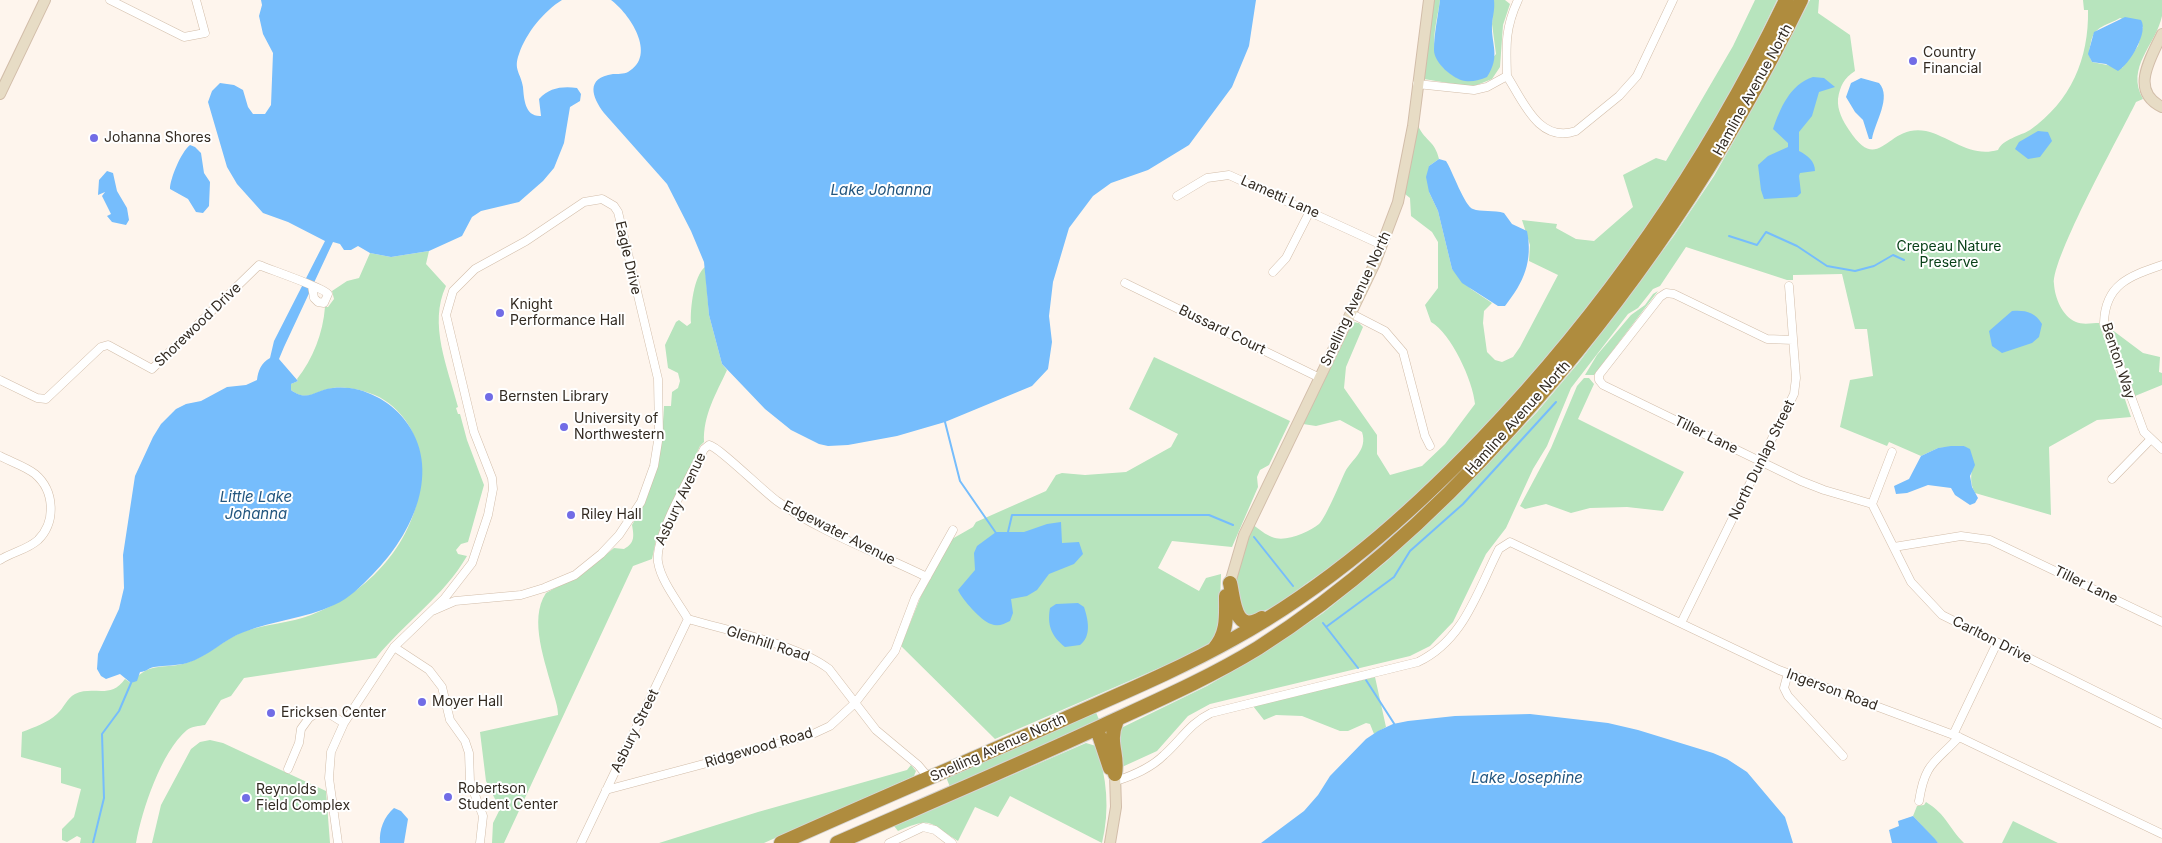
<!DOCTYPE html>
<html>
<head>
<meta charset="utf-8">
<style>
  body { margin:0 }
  canvas { display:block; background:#fef5ed }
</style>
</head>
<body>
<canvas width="2162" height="843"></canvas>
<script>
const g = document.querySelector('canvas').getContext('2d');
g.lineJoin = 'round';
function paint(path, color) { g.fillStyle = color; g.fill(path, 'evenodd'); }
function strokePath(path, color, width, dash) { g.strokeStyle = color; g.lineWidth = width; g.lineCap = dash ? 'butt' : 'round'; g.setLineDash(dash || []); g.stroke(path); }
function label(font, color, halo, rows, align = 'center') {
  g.font = font + ' Inter,sans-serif'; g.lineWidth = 4; g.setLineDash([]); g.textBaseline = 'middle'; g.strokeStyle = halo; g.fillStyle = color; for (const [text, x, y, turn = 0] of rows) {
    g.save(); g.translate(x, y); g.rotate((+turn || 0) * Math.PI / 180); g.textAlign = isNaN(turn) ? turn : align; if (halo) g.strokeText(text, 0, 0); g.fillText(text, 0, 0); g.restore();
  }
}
const green = new Path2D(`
  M 1434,0 L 1440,0 C 1437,24 1426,52 1446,70 C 1455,78 1462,81 1474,81 L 1496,54 L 1492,24 L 1494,0 L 1505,0 L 1510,4 L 1503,25 L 1500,67 L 1492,79 L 1472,87 L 1424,79 Z
  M 1755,0 L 1777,0 C 1701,162 1598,309 1473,438 C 1424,489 1373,538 1314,578 C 1298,589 1264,618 1246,615 C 1243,610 1238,603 1236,597 C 1231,577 1246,543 1253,525 C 1259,529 1266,535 1272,537 C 1285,543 1309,532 1319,524 C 1326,517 1340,483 1345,472 C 1352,459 1368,450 1362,432 L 1340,420 L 1316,426 L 1303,424 L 1353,322 L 1359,323 L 1363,327 L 1346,367 L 1344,388 L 1377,435 L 1377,454 L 1390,475 L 1422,466 L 1445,444 L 1475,404 C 1473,381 1451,333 1431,322 L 1425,305 L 1438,288 L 1438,242 L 1432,232 L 1411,216 L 1410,198 L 1405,194 L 1418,126 C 1426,142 1435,141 1439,159 L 1429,166 L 1429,192 L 1438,211 L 1452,269 L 1471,289 L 1492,303 L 1484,311 L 1483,323 L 1487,352 L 1495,360 L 1502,362 L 1513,357 L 1520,347 L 1558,275 L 1529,261 L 1530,245 L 1522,220 L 1557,224 L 1556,228 L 1576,239 L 1594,241 L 1633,207 L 1623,175 L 1656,158 L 1666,161 L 1733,46 Z
  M 1810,0 L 1819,0 L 1818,13 L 1850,35 L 1855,71 C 1844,78 1840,86 1838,99 C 1837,110 1843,121 1849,130 C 1880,177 1886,123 1926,131 C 1951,137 1970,158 1998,150 C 2003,139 2020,136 2030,130 C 2071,101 2089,59 2088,10 L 2084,10 L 2083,0 L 2162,0 C 2162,5 2162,11 2162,16 C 2156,45 2125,67 2143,99 L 2136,102 C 2121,133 2051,259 2054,284 C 2055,298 2062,316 2076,322 C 2082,325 2093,323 2099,323 L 2131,417 L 2097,420 L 2049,447 L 2051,515 L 1975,493 C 1965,474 1980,466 1964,446 L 1938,448 L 1921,456 L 1889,442 L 1887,446 L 1840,427 L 1850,380 L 1873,376 L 1867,329 L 1855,329 L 1842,274 L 1793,275 L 1793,280 L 1787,280 L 1686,247 L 1660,286 L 1653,289 L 1638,308 L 1628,314 L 1571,388 L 1547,446 L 1533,469 L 1506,528 L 1486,554 L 1453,622 L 1430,646 L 1410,656 L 1210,704 L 1188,716 L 1157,751 L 1122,767 L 1119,729 L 1207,686 L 1262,654 L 1323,613 L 1387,561 L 1483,469 L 1537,412 L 1580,361 L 1673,237 L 1714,176 L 1760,95 ZM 2120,18 L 2143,27 L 2138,46 L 2122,68 L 2092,62 C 2088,54 2089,51 2091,42 C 2094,26 2108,25 2120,18 Z
  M 429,251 L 426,264 L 446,286 C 428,324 448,368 458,407 L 456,408 L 458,414 L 460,414 L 467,440 L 484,485 L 468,542 L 461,544 L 456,550 L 458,554 L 467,556 C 444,596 405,622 376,658 L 244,678 L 231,696 L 221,700 L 205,725 C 199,726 192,726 187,730 C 161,752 142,810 136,843 L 80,843 L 81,838 L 77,836 L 67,842 L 62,840 L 62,829 L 74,817 L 81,789 L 61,783 L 61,768 L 21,757 L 22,732 C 35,727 47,723 57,714 C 64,708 67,698 75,694 C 94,685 110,700 125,679 L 131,683 C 152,659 164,671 189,662 C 209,655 224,639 245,631 C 266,624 290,623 311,615 C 369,593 416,542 421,478 C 423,448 411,417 384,400 C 372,392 348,386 333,388 C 316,390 308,403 291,390 L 291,384 L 298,381 L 297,379 C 313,359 323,333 325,307 L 328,307 L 334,299 L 332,291 L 347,281 L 359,278 L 370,253 L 391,257 Z
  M 705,267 L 709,315 L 722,364 L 727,370 C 716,394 703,415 704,442 L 700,446 L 656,540 L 652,559 L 633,566 L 504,843 L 492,843 L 493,823 L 500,809 L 486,781 L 480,732 L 558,715 C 558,707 555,699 553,692 C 546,663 528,620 546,593 L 584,572 L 614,548 L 624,549 C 635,543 634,536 632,525 C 654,487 662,450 664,406 L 671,406 L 672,392 L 678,388 L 680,381 L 678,373 L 668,368 L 665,345 L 676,322 L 679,320 L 687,326 L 691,323 C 690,309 694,275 705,267 Z
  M 1658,291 L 1594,375 L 1585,375 L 1597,355 L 1631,315 L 1645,305 L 1653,294 Z
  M 2111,329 L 2143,353 L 2160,357 L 2159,372 L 2162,373 L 2162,385 L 2135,396 Z
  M 1154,357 L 1290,421 L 1269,465 L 1260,470 L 1257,477 L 1258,487 L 1232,547 L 1172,541 L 1158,568 L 1199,591 L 1206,578 L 1221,574 L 1219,631 L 1210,643 L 1173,662 L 995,739 L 901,646 L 921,596 L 952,539 L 973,527 L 976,522 L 1046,491 L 1056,475 L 1062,473 L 1085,475 L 1126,472 L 1171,447 L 1178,434 L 1129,409 Z
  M 1584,378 L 1589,378 L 1594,384 L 1578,419 L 1684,472 L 1663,511 L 1627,507 L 1590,508 L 1571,513 L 1546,504 L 1525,509 L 1520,506 L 1551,448 L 1577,386 Z
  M 1375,677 L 1386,727 L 1374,734 L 1370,724 L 1366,723 L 1348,731 L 1340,731 L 1302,716 L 1276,715 L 1264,720 L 1253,706 Z
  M 1095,710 L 1100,722 L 950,787 L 946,777 Z
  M 210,740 L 223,743 L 326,791 L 330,843 L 152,843 L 161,805 L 191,749 L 200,742 Z
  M 1086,743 L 1096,746 C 1107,777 1110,810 1102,843 L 1010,796 L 998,817 L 975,807 L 958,841 C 928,823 934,816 898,831 L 894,826 Z
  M 911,765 L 916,771 L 914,776 L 764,843 L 659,843 L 758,812 L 907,770 Z
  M 1926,802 C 1947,815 1948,827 1964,843 L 1938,843 L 1913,816 L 1917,806 L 1924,805 Z
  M 2013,821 L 2058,843 L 2002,843 Z`);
const water = new Path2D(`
  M 261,0 L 562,0 C 544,11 526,33 519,54 C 513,70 521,73 523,87 C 524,99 525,117 541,116 L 539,99 C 549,88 562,86 577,88 L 581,94 L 580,101 L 570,107 L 564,143 L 554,168 L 543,181 L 519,202 L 481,211 L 472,217 L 462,236 L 429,251 L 391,257 L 370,253 L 358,246 L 351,250 L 344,250 L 340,244 L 333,242 L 284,347 L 279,359 L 298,381 L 291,384 L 291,390 C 308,403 316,389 333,388 C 360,385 388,399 404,419 C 444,469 412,535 373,574 C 361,586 350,598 334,605 C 304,619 274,620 244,632 C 224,639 208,657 187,663 C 177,666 165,665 154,667 C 148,668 146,672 140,672 L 137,681 L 131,683 L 120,674 L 106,679 L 101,676 L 97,669 L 98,654 L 119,609 L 124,588 L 123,555 L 135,476 L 153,437 L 161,424 L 176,409 L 186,404 L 201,401 L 227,387 L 246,385 L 257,380 C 258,371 261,363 270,358 L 274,341 L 325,241 L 288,222 L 263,213 L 237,184 L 227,167 L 208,102 L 212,91 L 220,83 L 234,85 L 243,90 L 248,107 L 253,114 L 265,114 L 271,105 L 273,53 L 263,34 L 259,16 L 262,5 Z
  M 611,0 L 1256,0 L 1249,46 L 1232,87 L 1189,145 L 1148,170 L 1111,183 L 1093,196 L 1069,228 L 1053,282 L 1049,316 L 1052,342 L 1048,369 L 1032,386 L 945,422 L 897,436 L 848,445 L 828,446 L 819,444 L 791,430 L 765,409 L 722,364 L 709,315 L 704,262 L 691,231 L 667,184 L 604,113 C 592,97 585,78 613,74 C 617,74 624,74 628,72 C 658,55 629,13 611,0 Z
  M 1440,0 L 1494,0 C 1495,9 1493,15 1492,24 C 1491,45 1501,56 1487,77 C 1480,80 1473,82 1465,81 C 1453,79 1434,63 1434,50 C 1434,34 1438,16 1440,0 Z
  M 2125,17 L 2141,20 C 2149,32 2129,65 2118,71 L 2106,64 L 2092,62 L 2088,54 L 2094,32 Z
  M 1813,77 L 1824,78 L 1835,87 L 1819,92 L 1812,116 L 1799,132 L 1799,151 C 1807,155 1815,161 1815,171 L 1800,173 L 1799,176 L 1801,193 L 1797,197 L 1764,199 L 1761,190 L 1758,165 L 1768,156 L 1788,147 L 1788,143 L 1773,129 C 1780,109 1790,84 1813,77 Z
  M 1861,78 L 1879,83 C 1892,97 1875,122 1872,139 L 1869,139 L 1863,120 L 1855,112 L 1846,97 L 1851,83 Z
  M 2038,131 L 2048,132 L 2052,141 L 2040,157 L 2028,159 L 2015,149 L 2019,142 Z
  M 190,145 L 195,147 L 201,153 L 204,173 L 210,182 L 209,206 L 203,213 L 196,212 L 188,199 L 170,189 C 170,179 181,152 190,145 Z
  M 1439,159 L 1446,161 C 1452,170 1465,207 1473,209 C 1480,212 1495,210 1504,213 L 1512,224 L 1527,231 C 1533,261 1524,282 1505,306 L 1498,306 L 1462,283 L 1452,269 L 1438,211 L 1429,192 L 1426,177 L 1429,166 Z
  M 107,171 L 113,173 L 117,191 L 127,208 L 129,220 L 126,225 L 112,222 L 107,216 L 111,214 L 102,196 L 105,192 L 98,195 L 99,180 Z
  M 2012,311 C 2025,310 2035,312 2042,324 L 2039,337 L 2032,343 L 2002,353 L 1992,346 L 1989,331 Z
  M 1951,446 L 1964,446 L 1970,449 L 1975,465 L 1970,476 L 1972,487 L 1978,498 L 1975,503 L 1970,505 L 1955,495 L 1951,488 L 1928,485 L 1907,493 L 1896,494 L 1894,486 L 1909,479 L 1921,456 L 1938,448 Z
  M 1061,522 L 1062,543 L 1079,542 L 1083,554 L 1074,564 L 1049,574 L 1037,590 L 1027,596 L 1011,599 L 1013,613 L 1010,621 C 1004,624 998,627 991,624 C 981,621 962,599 958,590 L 975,570 L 974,553 L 977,546 L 996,532 L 1024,532 L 1047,524 Z
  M 1078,603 L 1084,607 C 1088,619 1092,636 1080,645 L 1065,647 C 1051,636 1047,625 1050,608 L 1056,604 Z
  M 1530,714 L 1608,723 L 1638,730 L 1713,753 L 1727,759 L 1747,772 L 1785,817 L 1793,843 L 1261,843 L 1304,811 L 1318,795 L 1330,776 L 1366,739 L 1378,731 L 1393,724 L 1408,721 L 1455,716 Z
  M 394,808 L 401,811 L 408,819 L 404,843 L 380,843 C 379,829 384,817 394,808 Z
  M 1913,816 L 1935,839 L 1938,843 L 1892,843 L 1889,830 L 1899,826 L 1898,821 Z`);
const stream = new Path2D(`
  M 1729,236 L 1757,245 L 1766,232 L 1797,246 L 1827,266 L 1855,271 L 1874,266 L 1893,255 L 1904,260
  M 945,422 L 960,481 L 996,533
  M 1008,532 L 1012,515 L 1209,515 L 1233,525
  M 1254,537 L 1293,586
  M 1323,623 L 1358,668
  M 1326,627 L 1394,577 L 1410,551 L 1463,504 L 1556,402
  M 1366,680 L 1395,725
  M 93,843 L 104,798 L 102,734 L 119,711 L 131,683`);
const street = new Path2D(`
  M 110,0 L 184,37 L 205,33 L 196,0
  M 1507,76 C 1506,45 1505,28 1518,0
  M 1417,84 L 1474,90 L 1487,87 L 1507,76 C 1523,101 1539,144 1576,131 L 1619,96 L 1637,76 L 1673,0
  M 1177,196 L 1207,178 L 1229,175 L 1382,245
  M 2162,265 C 2130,276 2105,284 2104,323 L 2144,432 L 2162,449
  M 1273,272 L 1286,258 L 1310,211
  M 1125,283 L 1320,378
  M 1350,313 L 1385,331 L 1403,352 L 1425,436 L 1430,446
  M 1793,340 L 1767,339 L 1674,294 L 1666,293 L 1660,297 L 1599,375 L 1599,380 L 1603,385 L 1801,481 L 1824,490 L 1872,504
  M 0,380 L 37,398 L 46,399 L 101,347 L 108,345 L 152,369 L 259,265 C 271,270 324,288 328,294 L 324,303 L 318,302 L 314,298 L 312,286
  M 0,456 C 11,462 25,466 35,474 C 55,491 56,522 38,540 C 27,550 12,552 0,560
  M 2112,479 L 2150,440
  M 1872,504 L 1911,582 L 1942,615 L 2162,724
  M 1872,504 L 1892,452
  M 1894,547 L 1961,536 L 1990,540 L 2162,622
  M 927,577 C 880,554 818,531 777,501 C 763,491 719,447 709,445 L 704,449 C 692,473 654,537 658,562 C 661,581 678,602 688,619 C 728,631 797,644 829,669 L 876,730 L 918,765 L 929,778
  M 1681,623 L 1794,394 L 1796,378 L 1789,286
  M 394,647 L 429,670 L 442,687 L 450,720 L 465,741 L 469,753 L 470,782 L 483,816 L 480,843
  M 1788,673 L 1784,688 L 1788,696 L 1843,756
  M 1953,735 L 1997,643
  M 288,769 L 299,743 L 301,729 L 309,718 L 318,712 L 328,713 L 344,723
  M 1116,781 C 1134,775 1151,768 1164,755 C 1181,740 1190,723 1211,713 L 1418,662 C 1464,640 1477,592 1499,549 L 1510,542 L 1779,670 L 1959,737 L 2162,834
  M 606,790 L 756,750 L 815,733 L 830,726 L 855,703 L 895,651 L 915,598 L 953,530
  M 1919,801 C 1925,762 1935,763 1959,737
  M 338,843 L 329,778 L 331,752 L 344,723 L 394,647 L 444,599 L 472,563 L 488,515 L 493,489 L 492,478 L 474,432 L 446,315 L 453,291 L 475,269 L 526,241 L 584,202 L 602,199 L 614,206 L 618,212 L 658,379 L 659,435 L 654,466 L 641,502 L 619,535 L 601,554 L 575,575 L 544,588 L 521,595 L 455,601 L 432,611
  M 581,843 L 688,619
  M 889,843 L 923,827 L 935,830 L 952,843`);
const secondary = new Path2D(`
  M 2162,34 C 2151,58 2129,91 2162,107
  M 0,94 L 45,0
  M 1230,583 L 1244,535 L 1375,263 L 1398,202 L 1413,126 L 1429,0
  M 1110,843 L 1116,807 L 1115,774`);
const highway = new Path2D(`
  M 1230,583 C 1234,599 1234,635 1262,618
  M 1214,649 C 1228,633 1226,616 1226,596
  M 1097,729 L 1110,768
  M 1115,774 C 1119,753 1107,744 1117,720
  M 781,843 C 872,802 964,763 1055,723 C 1115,696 1176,671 1233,639 C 1327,587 1407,517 1481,440 C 1606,310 1708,162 1786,0
  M 837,843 C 926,804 1016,766 1104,725 C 1156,701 1209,678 1258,648 C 1354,587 1436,511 1512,427 C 1629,298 1725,157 1801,0`);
const markers = [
  [1913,61,5,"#716ce6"],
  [94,138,5,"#716ce6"],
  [500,313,5,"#716ce6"],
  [489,397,5,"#716ce6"],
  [564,427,5,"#716ce6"],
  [571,515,5,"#716ce6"],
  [422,702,5,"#716ce6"],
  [271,713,5,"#716ce6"],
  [448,797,5,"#716ce6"],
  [246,798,5,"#716ce6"]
];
const poiNames = [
  ["Country",1923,53],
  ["Financial",1923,69],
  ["Johanna Shores",104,138],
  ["Knight",510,305],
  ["Performance Hall",510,321],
  ["Bernsten Library",499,397],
  ["University of",574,419],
  ["Northwestern",574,435],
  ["Riley Hall",581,515],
  ["Moyer Hall",432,702],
  ["Ericksen Center",281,713],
  ["Robertson",458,789],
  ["Student Center",458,805],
  ["Reynolds",256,790],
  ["Field Complex",256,806]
];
const streetNames = [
  ["Hamline Avenue North",1753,90,-61],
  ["Lametti Lane",1280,197,24],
  ["Eagle Drive",628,258,77],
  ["Snelling Avenue North",1356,299,-65],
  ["Shorewood Drive",198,325,-44],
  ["Bussard Court",1222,330,26],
  ["Benton Way",2118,361,72],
  ["Hamline Avenue North",1518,418,-48],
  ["Tiller Lane",1706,435,26],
  ["North Dunlap Street",1762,460,-64],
  ["Asbury Avenue",681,499,-65],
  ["Edgewater Avenue",839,533,27],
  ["Tiller Lane",2086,585,26],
  ["Carlton Drive",1992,640,27],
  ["Glenhill Road",768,644,18],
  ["Ingerson Road",1832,690,20],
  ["Asbury Street",635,731,-64],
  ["Ridgewood Road",759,748,-16],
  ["Snelling Avenue North",998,748,-24]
];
const parkNames = [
  ["Crepeau Nature",1949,247],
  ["Preserve",1949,263]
];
const waterNames = [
  ["Lake Johanna",881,190],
  ["Little Lake",256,497],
  ["Johanna",256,514],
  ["Lake Josephine",1527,778]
];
paint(green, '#b7e4bd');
paint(water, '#76bdfc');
strokePath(stream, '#76bdfc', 2);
strokePath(street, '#d2bda9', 9);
strokePath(secondary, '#d2bda9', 12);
strokePath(highway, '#d6d4d3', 16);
strokePath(street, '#fff', 8);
strokePath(secondary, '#e7dcc5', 10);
strokePath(highway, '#af8c3e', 14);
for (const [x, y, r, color] of markers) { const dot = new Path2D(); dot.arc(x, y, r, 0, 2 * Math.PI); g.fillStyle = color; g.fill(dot); strokePath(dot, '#fff', 2); }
label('14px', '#322a21', '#fff', poiNames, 'left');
label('14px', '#322a21', '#fff', streetNames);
label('14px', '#094119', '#fff', parkNames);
label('italic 15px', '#23567f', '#fff', waterNames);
</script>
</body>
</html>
